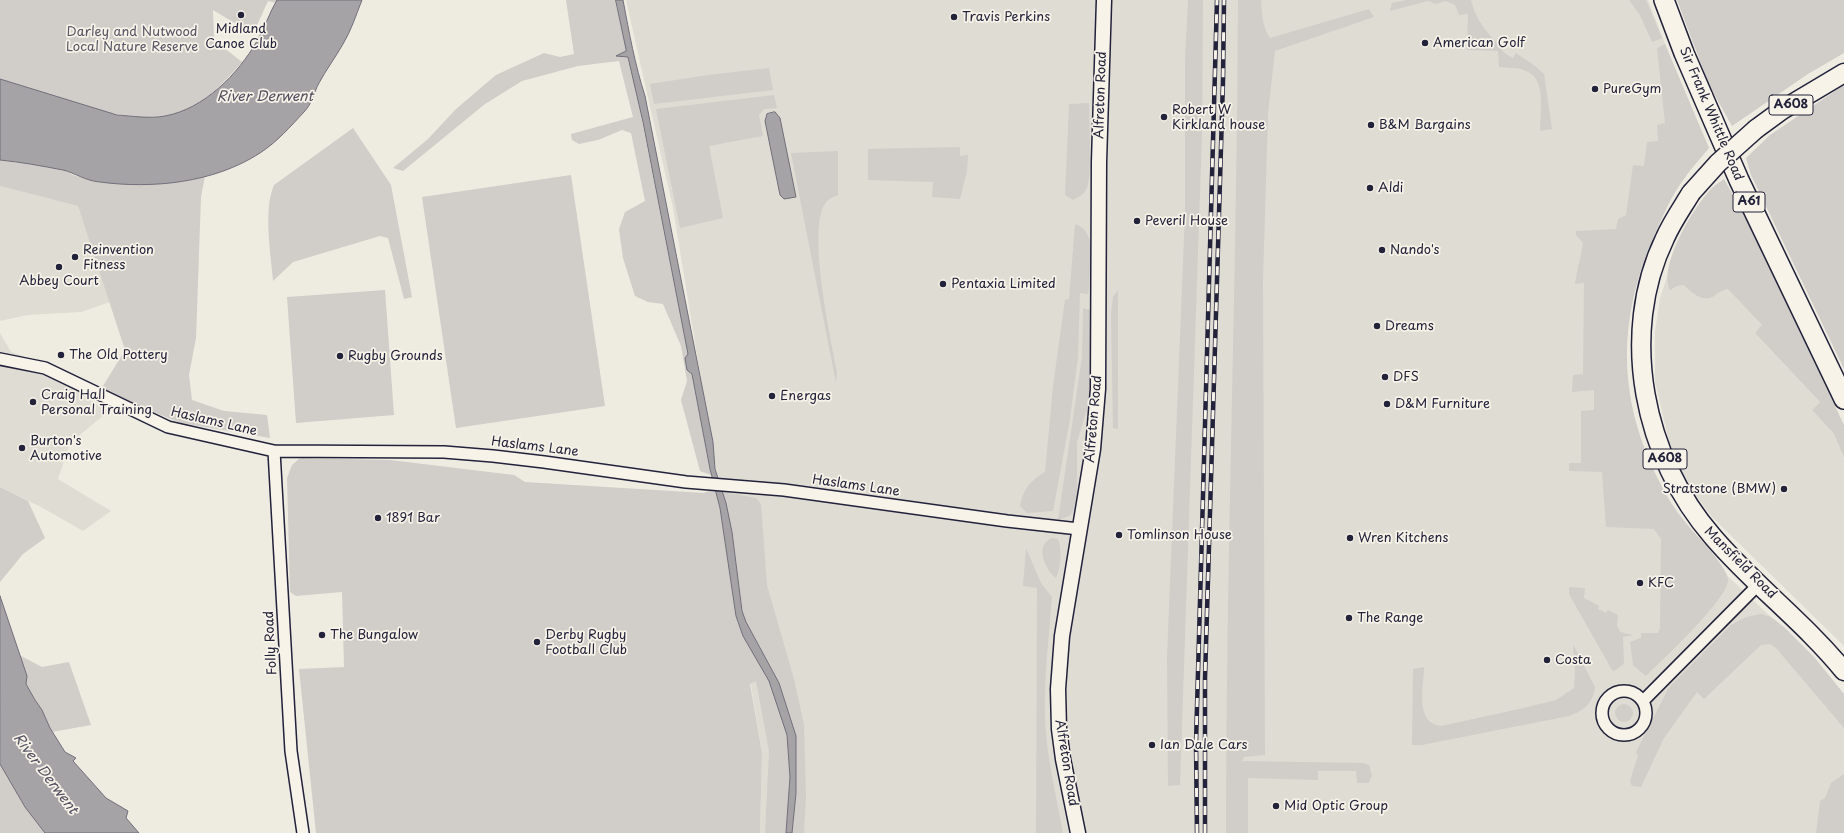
<!DOCTYPE html>
<html>
<head>
<meta charset="utf-8">
<style>
  body { margin:0 }
  canvas { display:block; background:#eeebe1 }
</style>
</head>
<body>
<canvas width="1844" height="833"></canvas>
<script>
const g = document.querySelector('canvas').getContext('2d');
g.lineJoin = 'round';
function paint(path, color) { g.fillStyle = color; g.fill(path, 'evenodd'); }
function strokePath(path, color, width, dash) { g.strokeStyle = color; g.lineWidth = width; g.lineCap = dash ? 'butt' : 'round'; g.setLineDash(dash || []); g.stroke(path); }
function label(font, color, halo, rows, align = 'center') {
  g.font = font + ' "Playpen Sans",sans-serif'; g.lineWidth = 3.5; g.setLineDash([]); g.textBaseline = 'middle'; g.strokeStyle = halo; g.fillStyle = color; for (const [text, x, y, turn = 0] of rows) {
    g.save(); g.translate(x, y); g.rotate((+turn || 0) * Math.PI / 180); g.textAlign = isNaN(turn) ? turn : align; if (halo) g.strokeText(text, 0, 0); g.fillText(text, 0, 0); g.restore();
  }
}
const built = new Path2D(`
  M 626,0 L 1648,0 L 1680,82 L 1709,148 L 1670,194 L 1645,247 L 1626,317 L 1627,391 L 1639,438 L 1655,481 L 1719,568 L 1771,617 L 1785,628 L 1814,657 L 1844,694 L 1844,833 L 760,833 L 762,753 L 673,208 Z
  M 0,186 L 78,206 L 110,302 L 81,312 L 27,315 L 0,321 Z
  M 1668,274 L 1728,288 L 1763,326 L 1755,333 L 1820,402 L 1812,410 L 1834,434 L 1844,458 L 1844,646 L 1712,517 L 1694,493 L 1679,465 L 1669,441 L 1655,381 L 1655,332 L 1660,298 Z
  M 0,333 L 11,352 L 46,364 L 100,391 L 93,403 L 110,410 L 70,443 L 58,479 L 111,511 L 83,531 L 41,507 L 0,487 Z`);
const green = new Path2D(`
  M 0,0 L 277,0 L 276,3 L 268,1 L 253,34 L 213,10 L 214,40 L 242,62 C 228,78 213,95 193,107 C 144,136 51,96 0,79 Z
  M 566,0 L 616,0 L 626,51 L 618,56 L 628,57 L 632,70 L 688,354 L 685,358 L 687,369 L 692,374 L 711,475 L 700,471 L 681,400 L 687,381 L 681,346 L 663,304 L 648,302 L 635,296 L 623,258 L 619,229 L 625,212 L 645,201 L 631,133 L 622,130 L 598,140 L 579,144 L 572,140 L 571,134 L 633,117 L 619,61 L 578,66 L 522,81 L 485,104 L 403,171 L 393,168 L 428,139 L 456,109 L 496,75 L 544,53 L 560,57 L 574,54 Z
  M 1188,0 L 1203,0 L 1202,134 L 1180,785 L 1168,786 L 1167,657 L 1185,213 L 1185,60 Z
  M 1238,0 L 1261,0 C 1262,13 1262,27 1270,38 L 1369,9 L 1374,17 L 1275,51 L 1268,113 L 1263,280 L 1265,755 L 1244,757 L 1242,761 L 1363,763 L 1369,765 L 1372,775 L 1369,783 L 1357,783 L 1356,771 L 1318,771 L 1318,780 L 1248,778 L 1248,833 L 1226,833 C 1226,555 1237,278 1238,0 Z
  M 1406,0 L 1471,0 C 1475,17 1483,28 1495,41 C 1503,49 1499,51 1513,58 L 1516,53 L 1535,66 L 1544,74 L 1552,129 L 1540,131 C 1540,113 1547,79 1526,71 C 1518,67 1507,68 1499,67 L 1498,51 L 1467,50 L 1468,14 L 1459,15 L 1455,5 L 1446,1 L 1435,4 L 1428,1 L 1390,11 L 1392,3 Z
  M 1629,0 L 1646,0 L 1662,38 L 1652,42 L 1640,15 Z
  M 1677,0 L 1844,0 L 1844,53 L 1808,74 L 1732,126 L 1709,85 Z
  M 1665,44 L 1709,148 C 1701,158 1691,168 1684,179 C 1671,196 1663,216 1654,236 C 1611,334 1620,422 1677,512 C 1687,527 1728,565 1728,580 C 1729,598 1661,661 1646,676 L 1633,665 L 1630,642 L 1641,638 L 1641,633 L 1658,633 L 1660,628 L 1661,539 L 1654,529 L 1606,527 L 1602,472 L 1569,471 L 1569,463 L 1581,463 L 1581,411 L 1594,410 L 1594,390 L 1572,392 L 1573,375 L 1583,374 L 1584,283 L 1575,284 C 1577,269 1581,257 1583,243 L 1576,235 L 1576,231 L 1616,229 L 1618,219 L 1626,215 L 1633,165 L 1644,166 L 1647,142 L 1658,141 L 1657,125 L 1665,123 L 1657,48 Z
  M 769,68 L 773,90 L 654,104 L 650,84 L 708,75 Z
  M 1844,85 L 1844,369 L 1751,175 L 1746,158 L 1770,135 Z
  M 774,95 L 777,108 L 764,109 L 759,115 L 763,136 L 709,146 L 723,218 L 680,228 L 656,109 Z
  M 1089,103 C 1089,120 1092,176 1087,188 C 1085,194 1078,197 1073,200 L 1065,195 L 1069,104 Z
  M 353,128 L 391,185 L 412,297 L 404,299 L 388,238 L 380,236 L 293,262 L 273,281 C 271,253 263,211 274,185 Z
  M 960,147 L 960,156 L 968,155 L 967,171 L 960,199 L 932,197 L 933,182 L 868,180 L 868,149 Z
  M 838,151 L 838,195 C 835,196 830,198 827,201 C 805,225 831,339 837,372 L 836,383 L 791,153 Z
  M 0,160 L 26,162 L 64,170 L 73,175 L 97,182 L 141,185 L 169,183 L 205,176 L 201,197 L 196,338 L 189,375 L 192,400 L 224,411 L 267,415 L 270,438 L 181,423 L 100,391 L 125,350 L 78,206 L 0,186 Z
  M 571,175 L 605,406 L 456,428 L 422,197 Z
  M 1724,179 L 1742,211 L 1844,425 L 1844,458 L 1834,434 L 1812,410 L 1820,402 L 1755,333 L 1762,325 L 1728,289 C 1722,290 1719,292 1714,296 C 1703,303 1692,293 1684,285 L 1677,286 L 1670,290 C 1658,266 1694,206 1712,188 C 1715,185 1720,182 1724,179 Z
  M 1075,224 C 1098,230 1090,268 1089,287 L 1088,294 L 1080,293 L 1078,357 L 1070,419 L 1053,511 L 1027,513 L 1020,506 C 1023,489 1030,481 1045,472 L 1053,386 L 1065,300 L 1069,299 Z
  M 385,290 L 394,415 L 296,423 L 287,297 Z
  M 1118,290 L 1118,429 L 1113,428 L 1111,314 L 1113,297 Z
  M 1083,308 L 1090,310 L 1093,322 L 1089,403 L 1077,442 L 1077,493 L 1073,512 L 1069,516 L 1058,520 L 1082,357 Z
  M 300,458 L 390,460 L 514,475 L 525,482 L 704,493 L 715,488 L 720,508 L 736,616 L 769,681 L 787,735 L 790,777 L 786,833 L 765,833 L 769,751 L 756,681 L 750,684 L 762,753 L 760,833 L 316,833 L 299,669 L 344,667 L 342,592 L 296,596 L 290,592 L 287,478 L 292,465 Z
  M 0,487 L 28,501 L 45,538 L 23,554 L 0,582 Z
  M 723,492 L 756,498 L 761,504 L 767,585 L 794,679 L 804,725 L 806,797 L 804,833 L 792,833 L 796,793 L 796,736 L 779,683 L 746,622 L 742,611 L 732,532 Z
  M 1052,538 L 1058,539 C 1062,549 1061,568 1056,578 C 1045,570 1034,545 1052,538 Z
  M 1026,548 L 1041,583 L 1052,597 C 1049,636 1044,676 1045,716 C 1046,755 1056,794 1063,833 L 1036,833 L 1037,588 L 1023,586 Z
  M 1569,587 L 1585,588 L 1584,598 L 1599,606 L 1598,609 L 1606,613 L 1608,610 L 1618,615 L 1617,625 L 1620,632 L 1633,635 L 1623,637 L 1624,664 L 1614,671 L 1612,670 L 1569,594 Z
  M 1761,614 L 1771,617 L 1785,628 L 1814,657 L 1844,694 L 1844,728 L 1776,648 L 1770,644 L 1761,645 L 1704,699 L 1697,692 L 1664,738 L 1641,787 L 1632,786 L 1630,782 L 1632,774 L 1638,756 L 1636,752 L 1669,687 L 1731,625 L 1746,617 Z
  M 1573,644 L 1595,687 C 1593,703 1584,711 1569,716 L 1422,745 L 1412,745 L 1413,669 L 1424,667 C 1424,686 1414,723 1441,726 L 1519,709 L 1556,700 L 1574,688 L 1575,671 Z
  M 19,655 L 42,667 L 69,662 L 91,725 L 52,732 L 42,710 L 35,700 L 26,684 L 27,676 Z
  M1615 713a9 9 0 1 1 18 0a9 9 0 1 1-18 0Z
  M 0,764 L 25,807 L 45,833 L 0,833 Z
  M 1844,774 L 1844,833 L 1816,833 L 1820,801 L 1825,798 L 1831,783 Z`);
const water = new Path2D(`
  M 277,0 L 362,0 C 356,15 351,31 343,44 C 335,58 326,70 319,83 C 314,92 312,104 304,112 C 291,126 277,142 260,153 C 214,183 152,189 100,182 C 86,181 75,173 63,170 C 42,166 21,162 0,160 L 0,79 L 117,115 C 132,116 150,119 165,116 C 204,109 238,74 257,41 C 265,28 269,13 277,0 Z
  M 616,0 L 623,0 C 629,32 635,65 645,96 L 713,442 L 715,469 L 726,503 L 732,532 L 742,611 L 746,622 L 779,683 L 796,736 L 796,793 L 792,833 L 786,833 L 790,777 L 787,735 L 769,681 L 743,636 L 736,616 L 720,508 L 710,469 L 692,374 L 687,370 L 685,358 L 688,354 L 643,122 L 628,57 L 616,56 L 626,51 Z
  M 775,112 L 780,118 L 796,197 L 784,199 L 780,195 L 765,121 L 767,114 Z
  M 0,596 L 27,676 L 26,684 L 35,700 L 42,710 L 50,728 L 65,752 L 76,758 L 73,761 L 106,798 L 128,811 L 126,818 L 139,833 L 45,833 L 25,807 L 0,764 Z`);
const minor = new Path2D(`
  M 0,359 L 45,368 L 168,427 L 274,451 L 444,452 L 493,456 L 544,462 L 686,482 L 784,490 L 1007,521 L 1079,529
  M 274,451 L 291,751 L 303,833
  M1602 713a22 22 0 1 1 44 0a22 22 0 1 1-44 0Z
  M 1643,701 L 1759,584`);
const tertiary = new Path2D(`
  M 1078,833 L 1063,759 L 1059,729 L 1058,689 L 1062,636 L 1093,449 L 1098,389 L 1099,162 L 1104,0`);
const primary = new Path2D(`
  M 1756,129 L 1782,110 L 1844,73
  M 1691,193 C 1682,208 1672,222 1665,238 C 1618,335 1644,458 1713,537 C 1754,585 1804,622 1844,671`);
const trunk = new Path2D(`
  M 1664,0 L 1684,53 L 1739,180 L 1844,399`);
const rail = new Path2D(`
  M 1197,833 L 1196,743 L 1217,0
  M 1205,833 L 1205,678 L 1223,81 L 1224,0`);
const primaryBridge = new Path2D(`
  M 1691,193 L 1718,163 L 1756,129`);
const markers = [
  [241,15,4,"#22223b"],
  [954,17,4,"#22223b"],
  [1425,43,4,"#22223b"],
  [1595,89,4,"#22223b"],
  [1164,117,4,"#22223b"],
  [1371,125,4,"#22223b"],
  [1370,188,4,"#22223b"],
  [1137,221,4,"#22223b"],
  [1382,250,4,"#22223b"],
  [75,257,4,"#22223b"],
  [59,267,4,"#22223b"],
  [943,284,4,"#22223b"],
  [1377,326,4,"#22223b"],
  [61,355,4,"#22223b"],
  [340,356,4,"#22223b"],
  [1385,377,4,"#22223b"],
  [772,396,4,"#22223b"],
  [33,402,4,"#22223b"],
  [1387,404,4,"#22223b"],
  [22,448,4,"#22223b"],
  [1784,489,4,"#22223b"],
  [378,518,4,"#22223b"],
  [1119,535,4,"#22223b"],
  [1350,538,4,"#22223b"],
  [1640,583,4,"#22223b"],
  [1349,618,4,"#22223b"],
  [322,635,4,"#22223b"],
  [537,642,4,"#22223b"],
  [1547,660,4,"#22223b"],
  [1152,745,4,"#22223b"],
  [1276,806,4,"#22223b"]
];
const shields = [
  [1791,105,44],
  [1749,202,32],
  [1665,459,44]
];
const shieldNames = [
  ["A608",1791,105],
  ["A61",1749,202],
  ["A608",1665,459]
];
const poiNames = [
  ["Travis Perkins",962,17],
  ["Midland",241,29,"center"],
  ["Canoe Club",241,44,"center"],
  ["American Golf",1433,43],
  ["PureGym",1603,89],
  ["Robert W",1172,110],
  ["Kirkland house",1172,125],
  ["B&M Bargains",1379,125],
  ["Aldi",1378,188],
  ["Peveril House",1145,221],
  ["Reinvention",83,250],
  ["Fitness",83,265],
  ["Nando's",1390,250],
  ["Abbey Court",59,281,"center"],
  ["Pentaxia Limited",951,284],
  ["Dreams",1385,326],
  ["The Old Pottery",69,355],
  ["Rugby Grounds",348,356],
  ["DFS",1393,377],
  ["Craig Hall",41,395],
  ["Personal Training",41,410],
  ["Energas",780,396],
  ["D&M Furniture",1395,404],
  ["Burton's",30,441],
  ["Automotive",30,456],
  ["Stratstone (BMW)",1776,489,"right"],
  ["1891 Bar",386,518],
  ["Tomlinson House",1127,535],
  ["Wren Kitchens",1358,538],
  ["KFC",1648,583],
  ["The Range",1357,618],
  ["The Bungalow",330,635],
  ["Derby Rugby",545,635],
  ["Football Club",545,650],
  ["Costa",1555,660],
  ["Ian Dale Cars",1160,745],
  ["Mid Optic Group",1284,806]
];
const parkNames = [
  ["Darley and Nutwood",132,32],
  ["Local Nature Reserve",132,47]
];
const streetNames = [
  ["Alfreton Road",1101,95,-88],
  ["Sir Frank Whittle Road",1711,114,67],
  ["Alfreton Road",1094,419,-85],
  ["Haslams Lane",214,422,13],
  ["Haslams Lane",535,447,7],
  ["Haslams Lane",856,486,8],
  ["Mansfield Road",1740,563,45],
  ["Folly Road",271,643,-93],
  ["Alfreton Road",1066,763,81]
];
const waterNames = [
  ["River Derwent",265,97],
  ["River Derwent",45,774,53]
];
paint(built, '#dfdcd4');
paint(green, '#d1cdc9');
paint(water, '#a6a3a6');
strokePath(water, '#716f7b', 1);
strokePath(minor, '#22223b', 14);
strokePath(tertiary, '#22223b', 17);
strokePath(primary, '#22223b', 21);
strokePath(trunk, '#22223b', 22);
strokePath(minor, '#f7f3e8', 11);
strokePath(tertiary, '#f7f3e8', 14);
strokePath(primary, '#f7f3e8', 18);
strokePath(trunk, '#f7f3e8', 19);
strokePath(rail, '#22223b', 4.5);
strokePath(rail, '#f7f3e8', 3, [9]);
strokePath(primaryBridge, '#22223b', 21, []);
strokePath(primaryBridge, '#f7f3e8', 18);
for (const [x, y, r, color] of markers) { const dot = new Path2D(); dot.arc(x, y, r, 0, 2 * Math.PI); g.fillStyle = color; g.fill(dot); strokePath(dot, '#f7f3e8', 1.5); }
for (const [x, y, w] of shields) { const box = new Path2D(); box.roundRect(x - w / 2, y - 10, w, 20, 3); g.fillStyle = '#f7f3e8'; g.fill(box); strokePath(box, '#22223b', 1); }
label('bold 12px', '#22223b', null, shieldNames);
label('13px', '#22223b', '#f7f3e8', poiNames, 'left');
label('13px', '#575566', '#f7f3e8', parkNames);
label('13px', '#22223b', '#f7f3e8', streetNames);
label('italic 14px', '#504f60', '#f7f3e8', waterNames);
</script>
</body>
</html>
